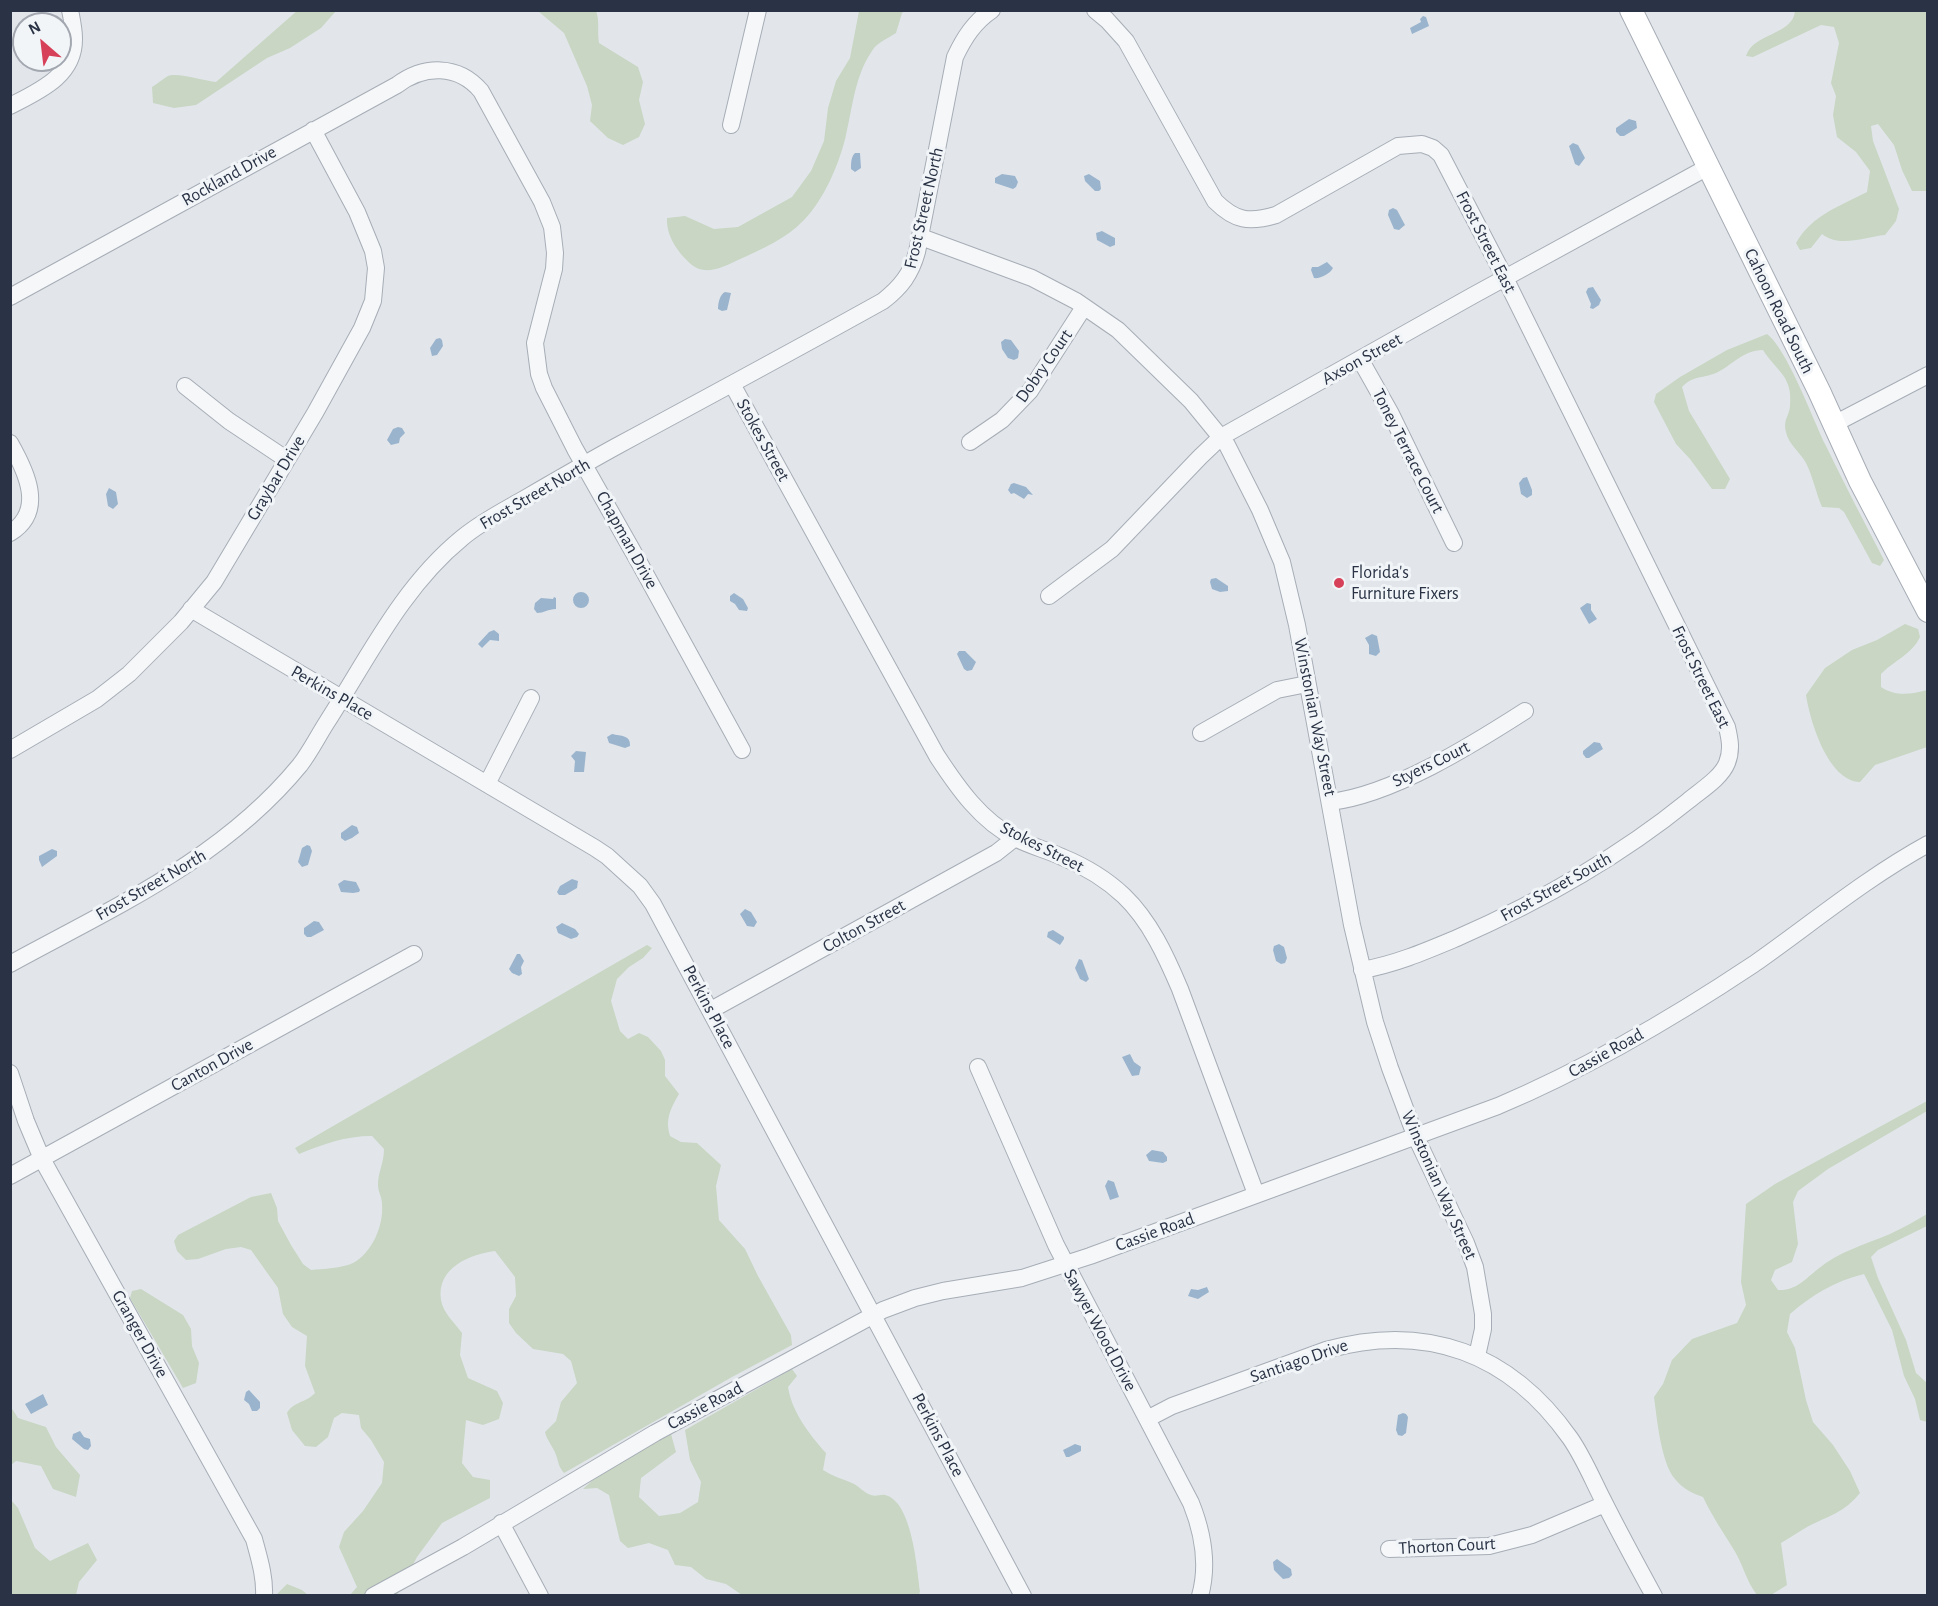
<!DOCTYPE html>
<html>
<head>
<meta charset="utf-8">
<style>
  body { margin:0 }
  #map { position:relative; width:1938px; height:1606px; overflow:hidden; background:#e2e6eb; font-family:"Alegreya Sans",sans-serif }
  canvas { display:block }
  .frame { position:absolute; inset:0; border:12px solid #293345; pointer-events:none }
  .north { position:absolute; left:12px; top:12px; width:60px; height:60px; box-sizing:border-box; background:#f2f5f8; border:2px solid #a2a7b0; border-radius:50%; rotate:332deg; font-size:16px; font-weight:700; line-height:24px; text-align:center; color:#293345 }
  .north::after { content:''; display:block; margin:auto; width:21px; height:27px; background:#d74059; clip-path:polygon(50% 0,100% 100%,50% 72%,0 100%) }
</style>
</head>
<body>
<div id="map">
<canvas width="1938" height="1606"></canvas>
<div class="frame"></div>
<div class="north">N</div>
</div>
<script>
const g = document.querySelector('canvas').getContext('2d');
g.lineJoin = 'round';
function paint(path, color) { g.fillStyle = color; g.fill(path, 'evenodd'); }
function strokePath(path, color, width, dash) { g.strokeStyle = color; g.lineWidth = width; g.lineCap = dash ? 'butt' : 'round'; g.setLineDash(dash || []); g.stroke(path); }
function label(font, color, halo, rows, align = 'center') {
  g.font = font + ' "Alegreya Sans",sans-serif'; g.lineWidth = 6; g.setLineDash([]); g.textBaseline = 'middle'; g.strokeStyle = halo; g.fillStyle = color; for (const [text, x, y, turn = 0] of rows) {
    g.save(); g.translate(x, y); g.rotate((+turn || 0) * Math.PI / 180); g.textAlign = isNaN(turn) ? turn : align; if (halo) g.strokeText(text, 0, 0); g.fillText(text, 0, 0); g.restore();
  }
}
const green = new Path2D(`
  M 298,10 L 336,11 L 321,28 L 290,48 L 267,58 L 196,105 L 174,108 L 153,103 L 152,87 C 157,84 163,79 168,76 C 177,72 205,81 216,82 Z
  M 538,11 L 596,11 C 600,21 597,31 599,43 L 638,67 L 643,82 L 639,100 L 645,124 L 639,137 L 623,145 L 608,138 L 590,121 L 592,105 L 587,86 L 564,33 Z
  M 859,11 L 905,11 L 902,13 L 896,33 C 890,37 879,42 874,48 C 855,74 853,105 846,135 C 840,162 824,200 804,220 C 786,239 762,249 738,260 C 724,267 705,276 692,265 C 678,253 666,236 667,218 L 685,216 L 714,229 L 738,227 L 792,197 L 811,171 L 824,141 L 828,108 L 836,81 L 850,58 Z
  M 1795,11 L 1927,11 L 1927,191 L 1912,191 L 1902,170 L 1894,145 L 1878,124 L 1871,126 L 1873,141 L 1899,209 L 1896,221 L 1885,235 C 1865,237 1839,248 1822,234 L 1811,248 L 1800,250 L 1796,243 C 1812,215 1840,206 1867,192 L 1870,171 L 1856,152 L 1837,137 L 1833,115 L 1836,96 L 1831,83 L 1839,43 L 1834,27 L 1821,25 L 1753,57 L 1746,56 C 1753,33 1793,35 1795,11 Z
  M 1767,334 C 1787,349 1813,419 1825,444 C 1844,483 1864,522 1884,560 L 1880,566 L 1872,563 L 1844,512 L 1839,508 L 1822,507 C 1816,493 1813,477 1806,463 C 1801,453 1788,444 1786,432 C 1783,419 1789,417 1790,406 C 1793,376 1777,372 1763,350 C 1743,350 1733,365 1716,373 C 1701,379 1694,375 1682,387 L 1689,411 L 1730,479 L 1725,489 L 1712,489 L 1690,459 L 1676,444 L 1654,402 L 1656,394 L 1680,377 L 1727,350 Z
  M 1905,624 L 1918,629 L 1920,637 C 1912,654 1895,660 1881,674 L 1881,687 C 1896,697 1911,694 1927,690 L 1927,747 L 1875,765 L 1860,782 C 1828,781 1810,721 1806,695 L 1825,668 L 1852,650 L 1877,640 Z
  M 647,945 L 652,948 L 643,958 L 629,967 L 617,979 L 611,1001 L 620,1031 L 628,1039 L 639,1033 L 648,1037 L 661,1051 L 665,1060 L 665,1076 L 679,1094 C 670,1109 665,1120 670,1136 L 681,1142 L 697,1143 L 721,1165 L 716,1186 L 719,1220 L 745,1249 L 758,1276 L 791,1335 L 792,1345 L 732,1377 L 564,1473 C 558,1466 559,1463 556,1455 C 553,1446 547,1441 545,1432 L 556,1421 L 561,1402 L 577,1383 L 571,1361 L 563,1354 L 533,1349 L 516,1333 L 509,1323 L 509,1309 L 516,1296 L 515,1277 L 495,1251 C 470,1254 436,1268 441,1300 C 443,1313 455,1323 462,1333 L 460,1355 L 468,1378 L 497,1391 L 503,1403 L 499,1419 L 483,1425 L 466,1420 L 462,1463 L 473,1477 L 490,1480 L 490,1498 L 442,1523 L 417,1557 L 397,1595 L 350,1595 L 357,1587 L 339,1547 L 344,1532 L 363,1511 L 382,1483 L 384,1462 L 371,1440 L 361,1428 L 359,1415 L 342,1413 L 334,1418 L 328,1437 L 316,1447 L 305,1446 L 292,1430 L 287,1413 C 293,1402 307,1402 315,1393 L 305,1366 L 307,1336 L 292,1327 L 283,1314 L 278,1288 L 251,1250 L 241,1247 L 226,1249 L 198,1259 L 186,1260 L 177,1251 L 174,1241 L 178,1235 L 251,1197 L 271,1193 L 277,1208 L 278,1221 L 291,1245 L 303,1264 L 311,1270 C 322,1269 343,1268 353,1263 C 372,1253 384,1225 382,1204 C 382,1197 378,1192 378,1185 C 378,1172 384,1163 384,1149 L 372,1136 C 345,1136 324,1144 299,1154 L 295,1148 Z
  M 1927,1101 L 1927,1111 L 1828,1169 L 1798,1191 L 1793,1202 L 1798,1244 L 1792,1262 L 1775,1270 L 1771,1280 L 1778,1290 C 1796,1291 1805,1279 1818,1269 C 1838,1252 1866,1244 1890,1234 C 1903,1228 1915,1221 1927,1214 L 1927,1226 L 1878,1250 L 1871,1257 L 1878,1278 L 1906,1340 L 1916,1373 L 1927,1383 L 1927,1422 L 1920,1420 L 1915,1399 L 1904,1376 L 1892,1330 L 1864,1274 C 1835,1281 1812,1295 1790,1314 L 1787,1332 L 1795,1348 L 1806,1400 L 1813,1422 L 1833,1445 L 1850,1471 L 1860,1493 C 1844,1513 1828,1516 1807,1527 C 1798,1532 1790,1538 1781,1543 L 1787,1585 L 1771,1595 L 1757,1595 C 1746,1581 1743,1564 1734,1550 C 1723,1532 1712,1516 1703,1497 C 1692,1493 1683,1489 1675,1479 C 1661,1463 1657,1419 1654,1397 L 1663,1384 L 1672,1360 L 1692,1339 L 1737,1323 L 1746,1305 L 1741,1282 L 1746,1204 L 1775,1184 Z
  M 141,1289 L 183,1315 L 191,1329 L 192,1346 L 199,1363 L 196,1383 L 183,1388 L 130,1298 L 132,1291 Z
  M 792,1369 L 797,1376 L 788,1387 C 792,1412 809,1434 826,1453 L 823,1470 C 834,1477 840,1478 852,1483 C 859,1486 864,1493 871,1495 C 876,1497 881,1494 885,1495 C 912,1501 917,1568 920,1591 L 919,1595 L 742,1595 L 726,1584 L 706,1579 L 691,1567 L 675,1565 L 668,1550 L 649,1543 L 628,1548 L 620,1541 L 609,1495 L 597,1488 L 583,1489 C 604,1469 644,1442 671,1434 L 676,1452 L 641,1478 L 639,1497 L 659,1516 L 680,1513 L 698,1502 L 701,1482 L 690,1460 L 685,1430 Z
  M 11,1407 L 18,1418 L 46,1427 L 56,1447 L 80,1475 L 76,1497 L 53,1489 L 41,1466 L 16,1461 L 11,1465 Z
  M 11,1500 L 18,1508 L 35,1548 L 50,1561 L 88,1543 L 97,1560 L 79,1582 L 76,1595 L 11,1595 Z
  M 287,1584 L 302,1590 L 308,1595 L 276,1595 Z`);
const water = new Path2D(`
  M 1423,16 L 1426,17 L 1429,26 L 1412,34 L 1410,28 L 1421,22 L 1420,19 Z
  M 1629,119 L 1636,121 L 1637,128 L 1624,136 L 1620,136 L 1616,132 L 1616,128 Z
  M 1573,143 L 1578,145 L 1585,158 L 1579,166 L 1575,164 L 1569,146 Z
  M 855,153 L 860,153 L 861,168 L 855,172 L 851,169 C 851,163 851,157 855,153 Z
  M 1002,174 L 1015,176 L 1018,182 L 1016,187 L 1013,189 L 995,183 L 995,178 Z
  M 1089,174 L 1100,181 L 1101,189 L 1099,191 L 1095,191 L 1085,181 L 1084,176 Z
  M 1393,208 L 1397,210 L 1405,225 L 1399,230 L 1394,229 L 1388,215 L 1389,210 Z
  M 1102,231 L 1115,238 L 1115,245 L 1110,247 L 1097,240 L 1096,233 Z
  M 1327,262 L 1333,268 C 1330,274 1320,279 1314,278 L 1311,270 L 1312,267 L 1318,267 Z
  M 1593,287 L 1601,300 L 1599,305 L 1593,309 L 1590,308 L 1591,304 L 1586,292 L 1588,288 Z
  M 725,292 L 731,293 L 727,310 L 722,311 L 718,309 C 718,303 720,294 725,292 Z
  M 440,338 L 442,340 L 443,346 L 437,355 L 432,356 L 430,348 L 436,339 Z
  M 1005,339 L 1011,340 L 1019,351 L 1018,358 L 1014,360 L 1008,358 L 1002,349 L 1001,342 Z
  M 398,427 L 402,428 L 405,433 L 400,438 L 399,443 L 391,445 L 387,440 L 393,429 Z
  M 1527,477 L 1532,490 L 1532,495 L 1527,498 L 1521,494 L 1519,483 L 1523,478 Z
  M 1014,483 L 1026,487 L 1033,495 L 1028,494 L 1024,499 L 1014,493 L 1011,494 L 1008,490 L 1011,484 Z
  M 109,488 L 116,492 L 118,504 L 113,509 L 108,506 L 106,494 Z
  M 1216,578 L 1228,586 L 1228,591 L 1220,592 L 1212,589 L 1210,582 L 1211,579 Z
  M573 600a8 8 0 1 1 16 0a8 8 0 1 1-16 0Z
  M 734,593 L 743,599 L 748,608 L 747,611 L 739,610 L 735,604 L 730,601 L 730,596 Z
  M 554,597 L 556,598 L 556,609 C 548,609 544,613 537,613 L 534,609 L 535,603 L 541,598 L 553,599 Z
  M 1587,603 L 1591,604 L 1591,610 L 1597,619 L 1589,624 L 1580,608 Z
  M 494,630 L 499,634 L 499,641 L 490,640 L 482,648 L 478,644 L 489,632 Z
  M 1372,634 L 1377,636 L 1380,652 L 1376,656 L 1369,654 L 1369,645 L 1365,638 Z
  M 959,651 L 965,651 L 976,662 L 972,670 L 967,671 L 964,669 L 957,654 Z
  M 612,734 C 621,736 631,735 630,746 L 625,748 L 609,743 L 607,737 Z
  M 1594,742 L 1600,743 L 1603,749 L 1589,758 L 1586,758 L 1583,754 L 1583,751 Z
  M 576,751 L 586,752 L 584,772 L 574,772 L 575,761 L 571,756 Z
  M 352,825 L 357,827 L 359,833 L 352,838 L 345,841 L 341,838 L 341,833 Z
  M 307,845 L 310,846 L 312,851 L 308,865 L 302,867 L 298,862 L 302,848 Z
  M 52,849 L 57,851 L 57,856 L 42,867 L 39,860 L 39,856 Z
  M 572,879 L 578,881 L 577,888 L 565,895 L 559,895 L 557,892 L 560,886 Z
  M 344,880 L 356,882 L 360,890 L 359,892 L 353,893 L 341,892 L 338,884 Z
  M 745,909 L 751,912 L 757,922 L 754,927 L 747,926 L 740,914 Z
  M 314,921 L 319,922 L 324,930 L 311,937 L 307,937 L 304,934 L 304,928 Z
  M 562,923 L 575,929 L 579,934 L 577,937 L 571,939 L 558,933 L 556,927 Z
  M 1053,930 L 1064,937 L 1064,939 L 1060,945 L 1047,937 L 1048,932 Z
  M 1279,944 L 1284,947 L 1287,958 L 1285,963 L 1281,964 L 1276,961 L 1273,950 L 1274,946 Z
  M 517,954 L 520,954 L 524,961 L 521,967 L 522,974 L 519,976 L 512,973 L 509,969 Z
  M 1079,959 L 1082,960 L 1089,979 L 1086,982 L 1080,979 L 1075,968 Z
  M 1130,1054 L 1134,1062 L 1141,1067 L 1139,1075 L 1132,1076 L 1122,1057 Z
  M 1152,1150 L 1163,1152 L 1167,1157 L 1167,1161 L 1163,1163 L 1149,1161 L 1146,1155 Z
  M 1108,1180 L 1114,1182 L 1119,1197 L 1110,1200 L 1105,1186 Z
  M 1207,1287 L 1209,1292 L 1198,1299 L 1188,1296 L 1191,1289 L 1198,1290 Z
  M 249,1390 L 260,1402 L 260,1408 L 257,1411 L 252,1411 L 249,1404 L 244,1400 L 246,1392 Z
  M 43,1394 L 48,1405 L 31,1414 L 25,1404 Z
  M 1403,1413 L 1406,1414 L 1408,1417 L 1406,1433 L 1402,1436 L 1398,1435 L 1396,1430 L 1398,1415 Z
  M 80,1431 L 84,1437 L 90,1439 L 91,1446 L 88,1450 L 84,1449 L 72,1439 L 73,1434 Z
  M 1075,1444 L 1081,1446 L 1081,1451 L 1069,1457 L 1066,1457 L 1063,1450 Z
  M 1277,1559 L 1291,1569 L 1292,1575 L 1289,1578 L 1283,1579 L 1274,1570 L 1273,1562 Z`);
const street = new Path2D(`
  M 1095,10 L 1107,20 L 1126,41 L 1215,201 C 1235,221 1249,223 1276,215 L 1398,146 L 1422,144 L 1433,148 L 1441,155 L 1505,278 L 1727,727 C 1730,740 1732,750 1727,763 C 1721,778 1701,790 1688,801 C 1619,857 1539,902 1457,938 C 1426,951 1396,964 1362,970
  M 10,106 C 39,91 75,76 74,38 C 74,29 72,20 70,10
  M 731,125 L 758,10
  M 921,237 L 1032,278 L 1076,301 L 1118,330 L 1191,401 L 1227,445 L 1260,510 L 1282,562 L 1297,625 L 1352,925 L 1375,1022 L 1390,1068 L 1415,1135 L 1466,1243 L 1475,1267 L 1483,1314 L 1483,1329 L 1477,1356
  M 10,297 L 397,85 C 424,65 458,64 481,91 L 542,202 L 552,227 L 555,253 L 554,269 L 535,343 L 539,374 L 544,388 L 575,449 L 640,564 L 742,750
  M 1360,359 L 1391,414 L 1454,543
  M 732,384 L 937,756 C 958,788 981,821 1015,838 C 1030,846 1047,850 1062,857 C 1084,866 1106,879 1124,896 C 1150,921 1166,956 1180,989 L 1256,1194
  M 185,386 L 229,421 L 286,459
  M 1834,424 L 1928,375
  M 970,442 L 1002,420 L 1030,391 L 1084,307
  M 10,443 C 26,471 46,511 10,533
  M 1049,596 L 1112,549 L 1200,457 L 1221,437 L 1472,296 L 1708,167
  M 191,609 L 595,848 L 607,856 L 640,886 L 653,904 L 1023,1596
  M 1201,733 L 1277,690 L 1307,684
  M 10,750 L 97,699 L 129,674 L 181,622 L 214,582 L 315,413 L 362,328 L 373,301 L 376,268 L 373,251 L 357,212 L 313,130
  M 487,784 L 531,698
  M 1330,802 C 1392,795 1472,745 1525,711
  M 10,964 C 114,907 223,859 300,765 C 310,752 318,736 327,722 C 368,658 402,587 462,538 C 481,522 503,511 524,499 C 555,481 586,463 617,446 C 706,398 795,350 883,301 C 901,287 911,274 917,252 L 955,57 C 964,38 974,22 992,10
  M 711,1010 L 996,853 L 1015,838
  M 978,1067 L 1056,1245 L 1191,1503 C 1203,1533 1209,1564 1200,1596
  M 10,1073 L 26,1121 L 42,1159 L 254,1539 C 259,1558 265,1576 264,1596
  M 10,1176 L 414,954
  M 1147,1419 L 1172,1406 L 1326,1350 C 1426,1322 1510,1353 1570,1438 C 1584,1458 1593,1481 1604,1502 C 1620,1534 1637,1565 1654,1596
  M 501,1523 L 540,1596
  M 1389,1549 L 1489,1546 L 1532,1535 L 1605,1504
  M 373,1596 L 463,1547 L 655,1433 L 883,1310 L 915,1298 L 943,1291 L 1022,1278 L 1090,1256 L 1498,1106 C 1588,1068 1673,1018 1754,964 C 1811,924 1866,878 1928,844`);
const secondary = new Path2D(`
  M 1631,10 L 1819,391 L 1860,481 L 1928,611`);
const markers = [
  [1339,583,6,"#d74059"]
];
const streetNames = [
  ["Rockland Drive",229,176,-29],
  ["Frost Street North",924,208,-77],
  ["Frost Street East",1486,242,63],
  ["Cahoon Road South",1779,311,64],
  ["Axson Street",1362,359,-29],
  ["Dobry Court",1044,366,-55],
  ["Stokes Street",763,440,61],
  ["Toney Terrace Court",1408,451,63],
  ["Graybar Drive",276,478,-59],
  ["Frost Street North",535,494,-30],
  ["Chapman Drive",627,540,61],
  ["Frost Street East",1701,677,64],
  ["Perkins Place",332,693,30],
  ["Winstonian Way Street",1315,717,79],
  ["Styers Court",1431,764,-26],
  ["Stokes Street",1042,847,27],
  ["Frost Street North",151,885,-30],
  ["Frost Street South",1556,887,-29],
  ["Colton Street",864,926,-29],
  ["Perkins Place",709,1007,62],
  ["Cassie Road",1606,1053,-29],
  ["Canton Drive",212,1065,-29],
  ["Winstonian Way Street",1439,1185,66],
  ["Cassie Road",1155,1232,-20],
  ["Sawyer Wood Drive",1100,1330,62],
  ["Granger Drive",140,1334,61],
  ["Santiago Drive",1299,1361,-19],
  ["Cassie Road",705,1406,-28],
  ["Perkins Place",938,1435,62],
  ["Thorton Court",1447,1546,-3]
];
const poiNames = [
  ["Florida's",1351,573],
  ["Furniture Fixers",1351,594]
];
paint(green, '#c8d6c3');
paint(water, '#9bb4cd');
strokePath(street, '#a7adb6', 18);
strokePath(secondary, '#a7adb6', 24);
strokePath(street, '#f5f7f9', 16);
strokePath(secondary, '#fff', 22);
for (const [x, y, r, color] of markers) { const dot = new Path2D(); dot.arc(x, y, r, 0, 2 * Math.PI); g.fillStyle = color; g.fill(dot); strokePath(dot, '#f2f5f8', 2); }
label('18px', '#293345', '#f2f5f8', streetNames);
label('18px', '#293345', '#f2f5f8', poiNames, 'left');
</script>
</body>
</html>
